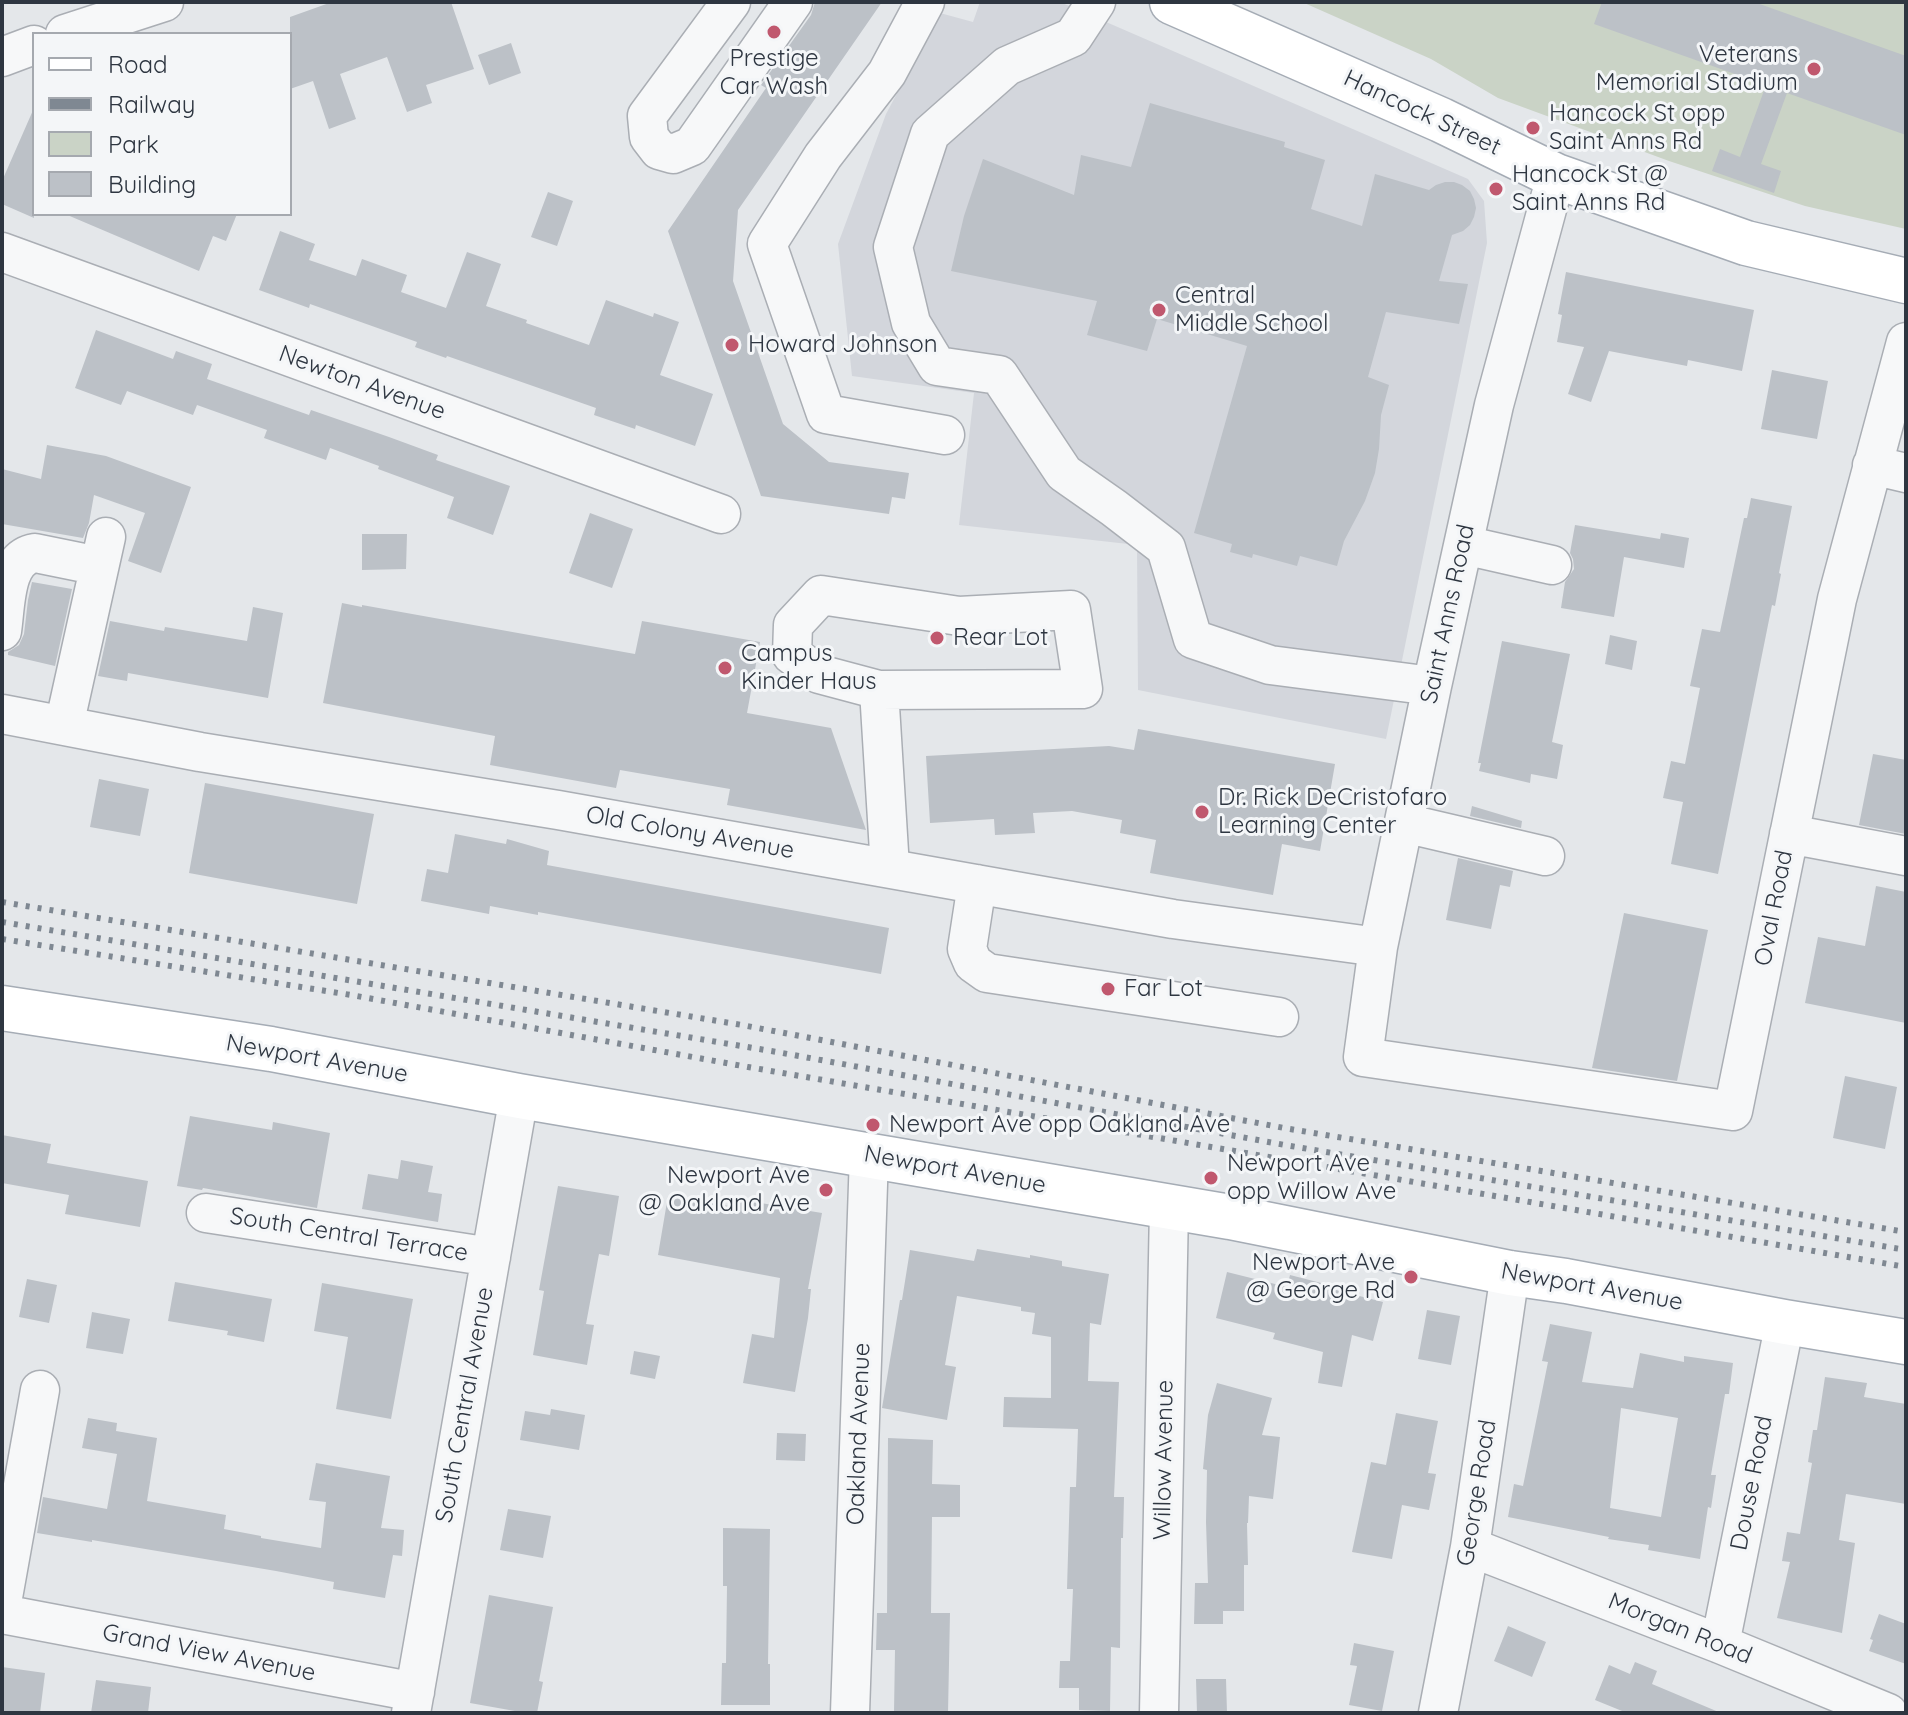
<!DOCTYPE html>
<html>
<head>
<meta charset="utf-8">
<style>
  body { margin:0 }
  #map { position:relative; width:1908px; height:1715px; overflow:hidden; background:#e4e7ea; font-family:Quicksand,sans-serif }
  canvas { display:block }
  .frame { position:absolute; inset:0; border:4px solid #2e3641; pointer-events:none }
  .legend { position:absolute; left:32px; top:32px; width:260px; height:184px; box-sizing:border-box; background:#f4f6f8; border:2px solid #a5a9af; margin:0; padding:10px 14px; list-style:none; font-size:24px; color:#2e3641 }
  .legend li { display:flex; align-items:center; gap:16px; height:40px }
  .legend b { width:40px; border:2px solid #a5a9af }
</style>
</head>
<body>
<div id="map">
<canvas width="1908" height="1715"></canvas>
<div class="frame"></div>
<ul class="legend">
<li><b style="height:10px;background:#fff"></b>Road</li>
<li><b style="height:10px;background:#7f8892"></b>Railway</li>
<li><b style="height:22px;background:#cad3c6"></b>Park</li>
<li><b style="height:22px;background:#bcc1c7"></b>Building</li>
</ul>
</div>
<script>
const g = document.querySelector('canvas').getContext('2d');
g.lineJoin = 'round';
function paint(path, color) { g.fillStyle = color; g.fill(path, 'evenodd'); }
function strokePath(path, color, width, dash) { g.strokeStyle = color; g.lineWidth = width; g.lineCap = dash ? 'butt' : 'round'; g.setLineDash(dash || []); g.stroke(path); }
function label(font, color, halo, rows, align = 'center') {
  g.font = font + ' Quicksand,sans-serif'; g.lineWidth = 6; g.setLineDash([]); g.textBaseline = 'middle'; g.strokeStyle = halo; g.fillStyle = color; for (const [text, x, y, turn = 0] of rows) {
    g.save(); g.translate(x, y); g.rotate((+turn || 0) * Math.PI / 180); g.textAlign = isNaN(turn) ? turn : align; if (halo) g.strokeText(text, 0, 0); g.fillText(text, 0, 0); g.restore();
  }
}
const built = new Path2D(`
  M 980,2 L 1060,2 L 1468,179 L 1484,201 L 1487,243 L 1386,739 L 1138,690 L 1137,545 L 959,525 L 974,393 L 852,376 L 838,244 L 886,114 L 940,13 L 973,22 Z`);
const green = new Path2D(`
  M 1302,2 L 1906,2 L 1906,229 L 1805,206 L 1669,161 L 1498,98 L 1431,59 Z`);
const building = new Path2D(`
  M 332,2 L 451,2 L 474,69 L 426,85 L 432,103 L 407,112 L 387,57 L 340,74 L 356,119 L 329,129 L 313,81 L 290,89 L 290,17 Z
  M 815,2 L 882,2 L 738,210 L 733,281 L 783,424 L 829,462 L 909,473 L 905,499 L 892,497 L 889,514 L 761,496 L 668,231 L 766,88 L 761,85 L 811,15 Z
  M 1602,2 L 1754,2 L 1906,56 L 1906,135 L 1787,93 L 1761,164 L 1781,171 L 1774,193 L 1712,171 L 1720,149 L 1740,157 L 1766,85 L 1594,24 Z
  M 511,43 L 521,73 L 489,85 L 478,55 Z
  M 1150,103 L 1285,142 L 1284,147 L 1325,160 L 1311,209 L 1362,226 L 1375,174 L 1429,190 L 1436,185 L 1445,182 L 1454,182 L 1462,185 L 1470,191 L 1474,199 L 1476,208 L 1474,217 L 1470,225 L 1463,231 L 1452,235 L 1439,281 L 1468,284 L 1459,324 L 1386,312 L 1368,377 L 1389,385 L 1381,415 L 1379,449 L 1375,473 L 1365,501 L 1344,541 L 1337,566 L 1300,556 L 1297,566 L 1253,554 L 1252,558 L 1230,552 L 1232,544 L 1194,533 L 1247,346 L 1157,319 L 1147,351 L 1087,335 L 1097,301 L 951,271 L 964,216 L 983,159 L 1074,195 L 1081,155 L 1131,167 Z
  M 34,108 L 34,218 L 2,204 L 2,181 Z
  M 548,192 L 573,201 L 557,246 L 531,237 Z
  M 65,214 L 237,214 L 226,241 L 213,236 L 199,271 Z
  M 280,231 L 315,244 L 309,260 L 356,276 L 362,259 L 407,275 L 401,292 L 446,308 L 467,252 L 501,264 L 486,306 L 527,320 L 526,323 L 589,345 L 606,300 L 653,317 L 654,313 L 679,322 L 660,375 L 713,394 L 695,446 L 636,425 L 635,429 L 594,415 L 596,408 L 447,356 L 446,358 L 415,347 L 417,342 L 310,304 L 309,308 L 259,290 Z
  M 1566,272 L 1754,310 L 1742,371 L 1688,360 L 1687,366 L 1609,351 L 1591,402 L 1568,394 L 1584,347 L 1557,342 L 1562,315 L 1558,314 Z
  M 96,330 L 173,359 L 176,351 L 212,364 L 207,379 L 309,415 L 311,410 L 389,437 L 438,455 L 436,460 L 510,486 L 493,535 L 447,518 L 454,497 L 378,469 L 379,466 L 330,448 L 326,460 L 264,438 L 267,430 L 197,405 L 193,415 L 127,391 L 121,405 L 75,388 Z
  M 1772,370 L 1828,381 L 1817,439 L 1761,429 Z
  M 47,445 L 106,456 L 191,487 L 161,573 L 128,561 L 145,513 L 94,495 L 89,523 L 83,538 L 2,524 L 2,469 L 41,479 Z
  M 1751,498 L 1792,506 L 1779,573 L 1781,574 L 1775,606 L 1772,605 L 1718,874 L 1671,864 L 1683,802 L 1663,798 L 1671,761 L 1685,764 L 1700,688 L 1690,686 L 1702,629 L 1720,632 L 1744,518 L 1747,518 Z
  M 590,513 L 633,529 L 612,588 L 569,573 Z
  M 1575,525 L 1660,539 L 1661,533 L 1689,538 L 1684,568 L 1624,557 L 1614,617 L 1561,608 L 1565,582 L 1574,569 L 1573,559 L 1570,553 Z
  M 362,534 L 407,534 L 406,569 L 362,570 Z
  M 32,582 L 72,589 L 55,666 L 8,655 L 8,652 L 19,645 L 24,634 L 28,600 Z
  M 342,603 L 362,607 L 362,605 L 635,654 L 642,621 L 760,642 L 747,713 L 831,728 L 866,830 L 727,805 L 730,789 L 620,770 L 616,788 L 490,765 L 495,736 L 323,703 Z
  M 253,607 L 283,613 L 268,698 L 128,673 L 127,681 L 98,676 L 110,621 L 164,631 L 165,627 L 247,641 Z
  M 1610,635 L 1637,641 L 1632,670 L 1605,664 Z
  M 1502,641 L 1570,654 L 1552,742 L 1563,745 L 1557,779 L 1531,774 L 1530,783 L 1479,771 L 1481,763 L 1478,763 Z
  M 1138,729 L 1335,764 L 1320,851 L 1282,844 L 1273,895 L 1150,873 L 1156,840 L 1120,833 L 1122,820 L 1072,811 L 1033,813 L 1035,833 L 995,835 L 994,819 L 930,823 L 926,756 L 1109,746 L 1134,750 Z
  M 1873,754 L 1906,760 L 1906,834 L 1859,825 Z
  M 99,779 L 149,789 L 140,836 L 90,827 Z
  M 205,783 L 374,814 L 357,904 L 189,873 Z
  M 1472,806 L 1522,821 L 1521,828 L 1470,816 Z
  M 455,834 L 506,844 L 507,839 L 549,851 L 547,865 L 889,928 L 881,974 L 538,912 L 538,915 L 490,906 L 489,914 L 421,901 L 427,869 L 448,873 Z
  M 1458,858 L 1513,871 L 1510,887 L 1500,885 L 1491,929 L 1446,920 Z
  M 1876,886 L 1906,892 L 1906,1023 L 1805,1003 L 1818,937 L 1865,946 Z
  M 1624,913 L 1708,930 L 1677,1081 L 1592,1068 Z
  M 1845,1076 L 1897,1087 L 1885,1149 L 1833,1138 Z
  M 190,1116 L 272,1130 L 273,1122 L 330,1133 L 317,1208 L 203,1188 L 202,1190 L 177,1186 Z
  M 2,1135 L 51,1144 L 47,1163 L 148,1181 L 140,1227 L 65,1214 L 69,1195 L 2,1183 Z
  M 401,1160 L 433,1166 L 428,1192 L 442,1194 L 438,1222 L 362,1209 L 368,1174 L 398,1179 Z
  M 558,1186 L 619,1196 L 609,1256 L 599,1254 L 586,1324 L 594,1325 L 587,1365 L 533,1355 L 544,1291 L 539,1290 Z
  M 668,1196 L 729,1206 L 730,1198 L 822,1213 L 808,1289 L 811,1289 L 808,1318 L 795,1392 L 743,1383 L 752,1334 L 774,1338 L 780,1278 L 658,1255 Z
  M 977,1249 L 1030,1258 L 1030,1255 L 1062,1261 L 1062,1266 L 1109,1274 L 1101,1325 L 1090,1323 L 1088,1381 L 1119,1382 L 1114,1497 L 1124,1497 L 1123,1538 L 1121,1538 L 1120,1648 L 1111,1647 L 1110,1711 L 1079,1710 L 1079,1688 L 1059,1688 L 1060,1661 L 1070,1661 L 1073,1589 L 1067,1589 L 1070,1487 L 1076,1487 L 1078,1429 L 1003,1427 L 1004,1397 L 1051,1398 L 1051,1337 L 1032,1334 L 1035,1313 L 1021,1311 L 1021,1307 L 957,1296 L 945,1365 L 956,1367 L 947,1420 L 882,1408 L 900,1300 L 902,1300 L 910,1250 L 974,1261 Z
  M 1227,1272 L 1287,1287 L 1290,1275 L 1325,1284 L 1324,1287 L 1383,1302 L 1373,1341 L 1352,1335 L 1342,1387 L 1318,1383 L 1323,1352 L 1273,1339 L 1275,1333 L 1216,1318 Z
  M 27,1279 L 57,1285 L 49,1323 L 19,1317 Z
  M 175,1282 L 272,1299 L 264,1342 L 227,1335 L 228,1331 L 168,1321 Z
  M 322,1283 L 413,1299 L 391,1419 L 336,1409 L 348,1337 L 314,1331 Z
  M 1427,1310 L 1460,1316 L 1451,1365 L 1418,1359 Z
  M 92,1312 L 130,1319 L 123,1354 L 86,1348 Z
  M 1550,1324 L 1592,1332 L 1582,1382 L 1633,1388 L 1640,1353 L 1684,1362 L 1684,1356 L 1733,1363 L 1729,1394 L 1725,1394 L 1711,1475 L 1716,1475 L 1711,1508 L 1708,1507 L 1700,1559 L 1648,1550 L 1649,1545 L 1608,1539 L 1609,1537 L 1508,1517 L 1514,1484 L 1523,1486 L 1548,1362 L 1542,1361 ZM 1621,1408 L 1678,1418 L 1661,1517 L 1610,1508 Z
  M 634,1351 L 660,1356 L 655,1379 L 630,1374 Z
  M 1825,1377 L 1867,1383 L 1864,1397 L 1906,1404 L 1906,1504 L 1846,1494 L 1839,1540 L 1855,1543 L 1842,1633 L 1777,1618 L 1790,1562 L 1782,1561 L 1787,1532 L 1800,1534 L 1812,1463 L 1808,1462 L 1813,1430 L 1817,1430 Z
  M 1217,1383 L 1272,1398 L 1262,1435 L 1280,1437 L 1273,1499 L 1249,1496 L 1248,1523 L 1247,1523 L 1248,1565 L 1244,1565 L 1244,1611 L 1223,1611 L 1223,1624 L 1194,1624 L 1195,1583 L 1208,1583 L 1206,1522 L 1207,1470 L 1203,1469 L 1208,1415 Z
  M 551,1409 L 585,1415 L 579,1450 L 520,1440 L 525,1411 L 550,1415 Z
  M 1396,1413 L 1438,1421 L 1428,1473 L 1436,1474 L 1429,1510 L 1402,1505 L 1392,1559 L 1352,1552 L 1371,1462 L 1386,1465 Z
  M 88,1418 L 117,1423 L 116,1431 L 157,1438 L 147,1501 L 226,1515 L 224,1529 L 261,1536 L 261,1538 L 321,1548 L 326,1502 L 309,1500 L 316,1463 L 390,1476 L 381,1528 L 404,1530 L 402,1556 L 393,1555 L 385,1598 L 333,1589 L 334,1582 L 276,1571 L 92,1540 L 92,1542 L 37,1533 L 43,1497 L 107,1509 L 117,1454 L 82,1448 Z
  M 777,1433 L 806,1434 L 805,1461 L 776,1460 Z
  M 888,1438 L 933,1440 L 932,1484 L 960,1485 L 960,1517 L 932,1517 L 931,1613 L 950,1613 L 948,1713 L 894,1713 L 895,1650 L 876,1650 L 877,1613 L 887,1613 Z
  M 508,1509 L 551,1516 L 543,1558 L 500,1550 Z
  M 723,1528 L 770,1529 L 768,1664 L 770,1664 L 770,1705 L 721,1705 L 722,1663 L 726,1663 L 727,1586 L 723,1586 Z
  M 489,1595 L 553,1607 L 539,1681 L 543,1682 L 537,1713 L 526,1713 L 470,1703 Z
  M 1879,1614 L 1906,1624 L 1906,1664 L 1869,1651 L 1873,1640 L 1870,1639 Z
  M 1508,1626 L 1546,1642 L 1532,1677 L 1494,1661 Z
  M 1354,1643 L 1394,1651 L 1382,1711 L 1349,1705 L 1357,1666 L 1350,1665 Z
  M 1635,1662 L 1657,1671 L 1652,1684 L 1721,1713 L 1627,1713 L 1595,1700 L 1609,1665 L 1630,1674 Z
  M 2,1667 L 45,1673 L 40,1713 L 2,1713 Z
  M 1196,1679 L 1226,1679 L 1227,1713 L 1197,1713 Z
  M 96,1680 L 151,1687 L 148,1713 L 91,1713 Z`);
const minor = new Path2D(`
  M 731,2 L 647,116 L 649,137 L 659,150 L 673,154 L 692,146 L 793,2
  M 925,2 L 887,73 L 823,156 L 767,244 L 826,414 L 945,435
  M 1096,2 L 1073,37 L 1007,66 L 930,134 L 893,247 L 911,323 L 937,366 L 999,375 L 1064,473 L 1114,508 L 1166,548 L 1193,639 L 1270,665 L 1432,686
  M 65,34 L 164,2
  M 2,57 L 34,45
  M 1556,176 L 1494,405 L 1432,686 L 1378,947 L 1363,1057 L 1733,1111 L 1837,599 L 1906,342
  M 2,252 L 721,514
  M 1872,465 L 1906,473
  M 1464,545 L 1552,565
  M 821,595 L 959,616 L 1071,610 L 1083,689 L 879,690 L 819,674 L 792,655 L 793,625 Z
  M 2,631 C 6,605 4,558 35,553 L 99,566
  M 879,690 L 890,868
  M 2,714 L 200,752 L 558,810 L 1173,919 L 1378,947
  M 64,726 L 106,537
  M 1404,823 L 1545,856
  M 1789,834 L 1906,856
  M 977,884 L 967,949 L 973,963 L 987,973 L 1279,1017
  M 206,1213 L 491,1257
  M 1470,1547 L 1720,1644 L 1888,1713
  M 2,1603 L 40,1390
  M 2,1614 L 415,1692
  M 1720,1644 L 1785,1322
  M 411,1713 L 519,1096
  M 850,1713 L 869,1155
  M 1159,1713 L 1169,1208
  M 1438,1713 L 1470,1547 L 1510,1273`);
const major = new Path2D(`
  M 1172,2 L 1441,120 L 1556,176 L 1746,243 L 1906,281
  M 2,1008 L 271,1049 L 519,1096 L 1230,1217 L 1510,1273 L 1566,1281 L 1785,1322 L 1906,1342`);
const rail = new Path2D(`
  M 2,902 L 742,1025 L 1284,1128 L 1906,1232
  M 2,922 L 777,1052 L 1285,1145 L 1906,1250
  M 2,939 L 351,995 L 748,1067 L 1906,1267`);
const markers = [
  [774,32,8,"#c0586e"],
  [1814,69,8,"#c0586e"],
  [1533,128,8,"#c0586e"],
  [1496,189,8,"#c0586e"],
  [1159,310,8,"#c0586e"],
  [732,345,8,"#c0586e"],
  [937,638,8,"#c0586e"],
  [725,668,8,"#c0586e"],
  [1202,812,8,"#c0586e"],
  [1108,989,8,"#c0586e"],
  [873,1125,8,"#c0586e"],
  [1211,1178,8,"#c0586e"],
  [826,1190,8,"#c0586e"],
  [1411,1277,8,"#c0586e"]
];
const poiNames = [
  ["Veterans",1798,55,"right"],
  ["Memorial Stadium",1798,83,"right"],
  ["Prestige",774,59,"center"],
  ["Car Wash",774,87,"center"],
  ["Hancock St opp",1549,114],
  ["Saint Anns Rd",1549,142],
  ["Hancock St @",1512,175],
  ["Saint Anns Rd",1512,203],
  ["Central",1175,296],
  ["Middle School",1175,324],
  ["Howard Johnson",748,345],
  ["Rear Lot",953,638],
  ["Campus",741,654],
  ["Kinder Haus",741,682],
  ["Dr. Rick DeCristofaro",1218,798],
  ["Learning Center",1218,826],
  ["Far Lot",1124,989],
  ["Newport Ave opp Oakland Ave",889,1125],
  ["Newport Ave",1227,1164],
  ["opp Willow Ave",1227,1192],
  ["Newport Ave",810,1176,"right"],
  ["@ Oakland Ave",810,1204,"right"],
  ["Newport Ave",1395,1263,"right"],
  ["@ George Rd",1395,1291,"right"]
];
const streetNames = [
  ["Hancock Street",1422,113,25],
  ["Newton Avenue",362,383,20],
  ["Saint Anns Road",1448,614,-78],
  ["Old Colony Avenue",690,833,10],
  ["Oval Road",1774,908,-79],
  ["Newport Avenue",317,1059,10],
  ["Newport Avenue",955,1170,10],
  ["South Central Terrace",349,1235,9],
  ["Newport Avenue",1592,1287,10],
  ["South Central Avenue",465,1405,-80],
  ["Oakland Avenue",859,1434,-88],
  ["Willow Avenue",1164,1460,-89],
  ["Douse Road",1752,1483,-79],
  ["George Road",1477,1493,-81],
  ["Morgan Road",1680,1629,22],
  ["Grand View Avenue",209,1653,11]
];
paint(built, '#d3d6dc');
paint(green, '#cad3c6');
paint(building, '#bcc1c7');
strokePath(minor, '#aaaeb4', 41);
strokePath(major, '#a5acb5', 47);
strokePath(minor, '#f7f8f9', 38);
strokePath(major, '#fff', 44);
strokePath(rail, '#7f8892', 6, [4, 8]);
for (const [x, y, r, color] of markers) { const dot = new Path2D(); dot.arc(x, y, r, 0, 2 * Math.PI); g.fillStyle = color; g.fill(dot); strokePath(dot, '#f4f6f8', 3); }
label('24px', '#2e3641', '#f4f6f8', poiNames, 'left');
label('24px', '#2e3641', '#f4f6f8', streetNames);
</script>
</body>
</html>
